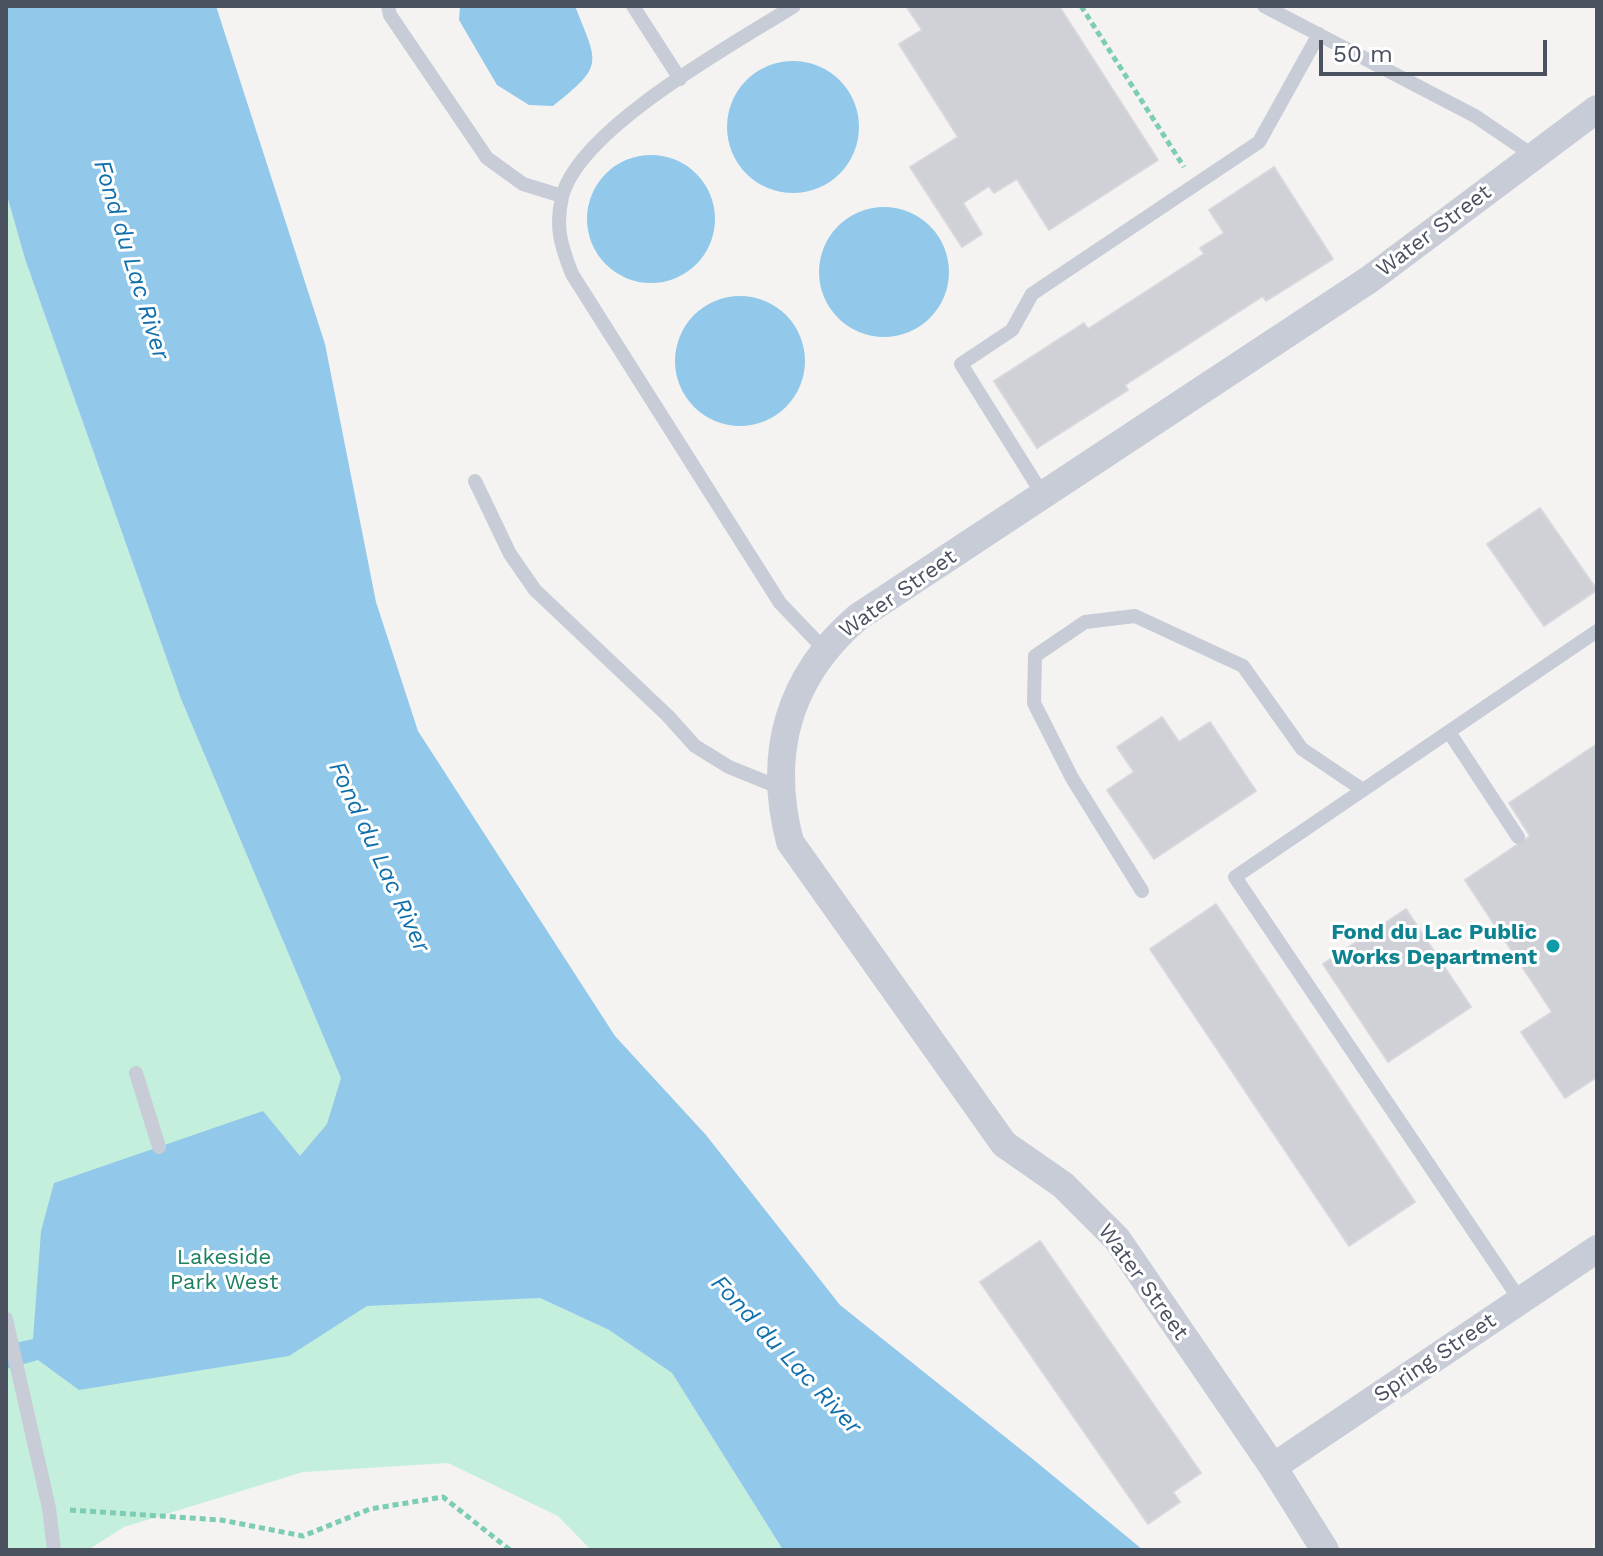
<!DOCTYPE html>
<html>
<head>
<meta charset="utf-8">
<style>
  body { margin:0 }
  #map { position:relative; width:1603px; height:1556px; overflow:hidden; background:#f4f3f2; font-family:"Work Sans",sans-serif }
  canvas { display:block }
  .frame { position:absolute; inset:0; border:8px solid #4a5260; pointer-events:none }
  .scale { position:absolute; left:1319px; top:40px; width:228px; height:36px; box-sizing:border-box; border:4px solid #4a5260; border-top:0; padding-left:10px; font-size:24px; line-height:28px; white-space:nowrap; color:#4a5260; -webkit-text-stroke:6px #fff; paint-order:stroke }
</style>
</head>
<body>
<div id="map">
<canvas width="1603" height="1556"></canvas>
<div class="frame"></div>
<div class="scale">50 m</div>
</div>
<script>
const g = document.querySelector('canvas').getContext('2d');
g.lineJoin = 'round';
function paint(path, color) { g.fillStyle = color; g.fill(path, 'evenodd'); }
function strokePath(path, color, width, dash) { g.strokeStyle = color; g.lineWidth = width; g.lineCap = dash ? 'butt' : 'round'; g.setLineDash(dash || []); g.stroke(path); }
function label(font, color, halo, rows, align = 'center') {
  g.font = font + ' "Work Sans",sans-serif'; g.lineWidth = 6; g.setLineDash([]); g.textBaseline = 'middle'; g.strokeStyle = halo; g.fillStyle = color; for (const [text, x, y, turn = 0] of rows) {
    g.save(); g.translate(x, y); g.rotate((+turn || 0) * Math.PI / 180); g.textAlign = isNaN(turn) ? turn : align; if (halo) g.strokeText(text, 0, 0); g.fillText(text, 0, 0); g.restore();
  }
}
const green = new Path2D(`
  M 6,192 L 25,259 L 181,699 L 341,1077 L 540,1298 L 609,1330 L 672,1373 L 783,1550 L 591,1550 L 558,1516 L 448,1463 L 303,1472 L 124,1527 L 88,1550 L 6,1550 Z`);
const water = new Path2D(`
  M 6,6 L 216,6 L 325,344 L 376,602 L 418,731 L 615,1036 L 706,1135 L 840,1305 L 1034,1460 L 1143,1550 L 783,1550 L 672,1373 L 609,1330 L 540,1298 L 367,1306 L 289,1356 L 79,1390 L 38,1360 L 6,1369 L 6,1345 L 33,1339 L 41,1231 L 54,1183 L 263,1111 L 300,1156 L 327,1124 L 341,1078 L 181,699 L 25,259 L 6,192 Z
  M 460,6 L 575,6 C 598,64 605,65 553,106 L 529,105 L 497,85 L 459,20 Z
  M727 127a66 66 0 1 1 132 0a66 66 0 1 1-132 0Z
  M587 219a64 64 0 1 1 128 0a64 64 0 1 1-128 0Z
  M819 272a65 65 0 1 1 130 0a65 65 0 1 1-130 0Z
  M675 361a65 65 0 1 1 130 0a65 65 0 1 1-130 0Z`);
const building = new Path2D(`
  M 906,6 L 1059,6 L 1158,160 L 1049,230 L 1017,179 L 994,193 L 989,186 L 963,203 L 982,234 L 962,247 L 910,167 L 958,137 L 899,44 L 922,30 Z
  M 1274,167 L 1333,259 L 1266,301 L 1263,296 L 1125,385 L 1128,390 L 1037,448 L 994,381 L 1084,323 L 1088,329 L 1204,254 L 1200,248 L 1224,233 L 1209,210 Z
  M 1540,508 L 1597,590 L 1544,626 L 1487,544 Z
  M 1162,717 L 1179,742 L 1210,722 L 1256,791 L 1154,859 L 1107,790 L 1134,772 L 1117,747 Z
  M 1597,744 L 1597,1077 L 1565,1098 L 1521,1032 L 1552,1012 L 1465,880 L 1530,836 L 1509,803 Z
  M 1216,904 L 1415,1202 L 1349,1246 L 1150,949 Z
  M 1406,909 L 1471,1007 L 1388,1062 L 1323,964 Z
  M 1040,1241 L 1201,1473 L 1173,1492 L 1180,1502 L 1148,1524 L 980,1282 Z`);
const path = new Path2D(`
  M 1081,6 L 1184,167
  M 70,1510 L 221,1520 L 303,1536 L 370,1509 L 443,1497 L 510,1550`);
const service = new Path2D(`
  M 388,6 L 390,15 L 487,158 L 523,184 L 562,196
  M 633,6 L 680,79
  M 794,6 C 734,44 579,128 562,197 C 555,227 561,246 572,274 L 780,603 L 825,650
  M 1264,6 L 1475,116 L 1534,156
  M 475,481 L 510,554 L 535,590 L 668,716 L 695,746 L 729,767 L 781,788
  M 1043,495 L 961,364 L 1012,330 L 1032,294 L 1259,142 L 1319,34
  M 1449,732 L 1518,837
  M 1142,891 L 1072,778 L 1034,703 L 1035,656 L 1085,622 L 1135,616 L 1243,666 L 1302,749 L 1363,790
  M 136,1073 L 159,1147
  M 1520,1300 L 1235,877 L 1597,631
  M 6,1319 L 49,1508 L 54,1550`);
const minor = new Path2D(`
  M 1273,1467 L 1597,1249
  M 1325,1550 L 1273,1467 L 1117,1239 L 1063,1185 L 1004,1144 L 790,842 C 767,754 788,677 858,617 L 1370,279 L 1597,109`);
const markers = [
  [1553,946,8,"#0f9aa8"]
];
const streetNames = [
  ["Water Street",1434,231,-37],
  ["Water Street",898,594,-35],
  ["Water Street",1143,1282,54],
  ["Spring Street",1435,1358,-34]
];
const cultureNames = [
  ["Fond du Lac Public",1537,933],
  ["Works Department",1537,958]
];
const parkNames = [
  ["Lakeside",224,1258],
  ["Park West",224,1283]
];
const waterNames = [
  ["Fond du Lac River",131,260,73],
  ["Fond du Lac River",379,857,65],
  ["Fond du Lac River",786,1355,47]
];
paint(green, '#c4efdc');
paint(water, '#92c9ea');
paint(building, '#cfd1d6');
strokePath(building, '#d7d7dd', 2);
strokePath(path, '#7ccdb3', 5, [6, 4]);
strokePath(service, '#c7ccd6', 14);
strokePath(minor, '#c7ccd6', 28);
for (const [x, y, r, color] of markers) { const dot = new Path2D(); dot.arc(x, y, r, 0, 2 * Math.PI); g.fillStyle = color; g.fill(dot); strokePath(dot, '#fff', 3); }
label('22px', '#4a5260', '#fff', streetNames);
label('bold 22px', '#0d838f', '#fff', cultureNames, 'right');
label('22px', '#1b8160', '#fff', parkNames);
label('italic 24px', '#1170ac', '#fff', waterNames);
</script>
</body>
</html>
